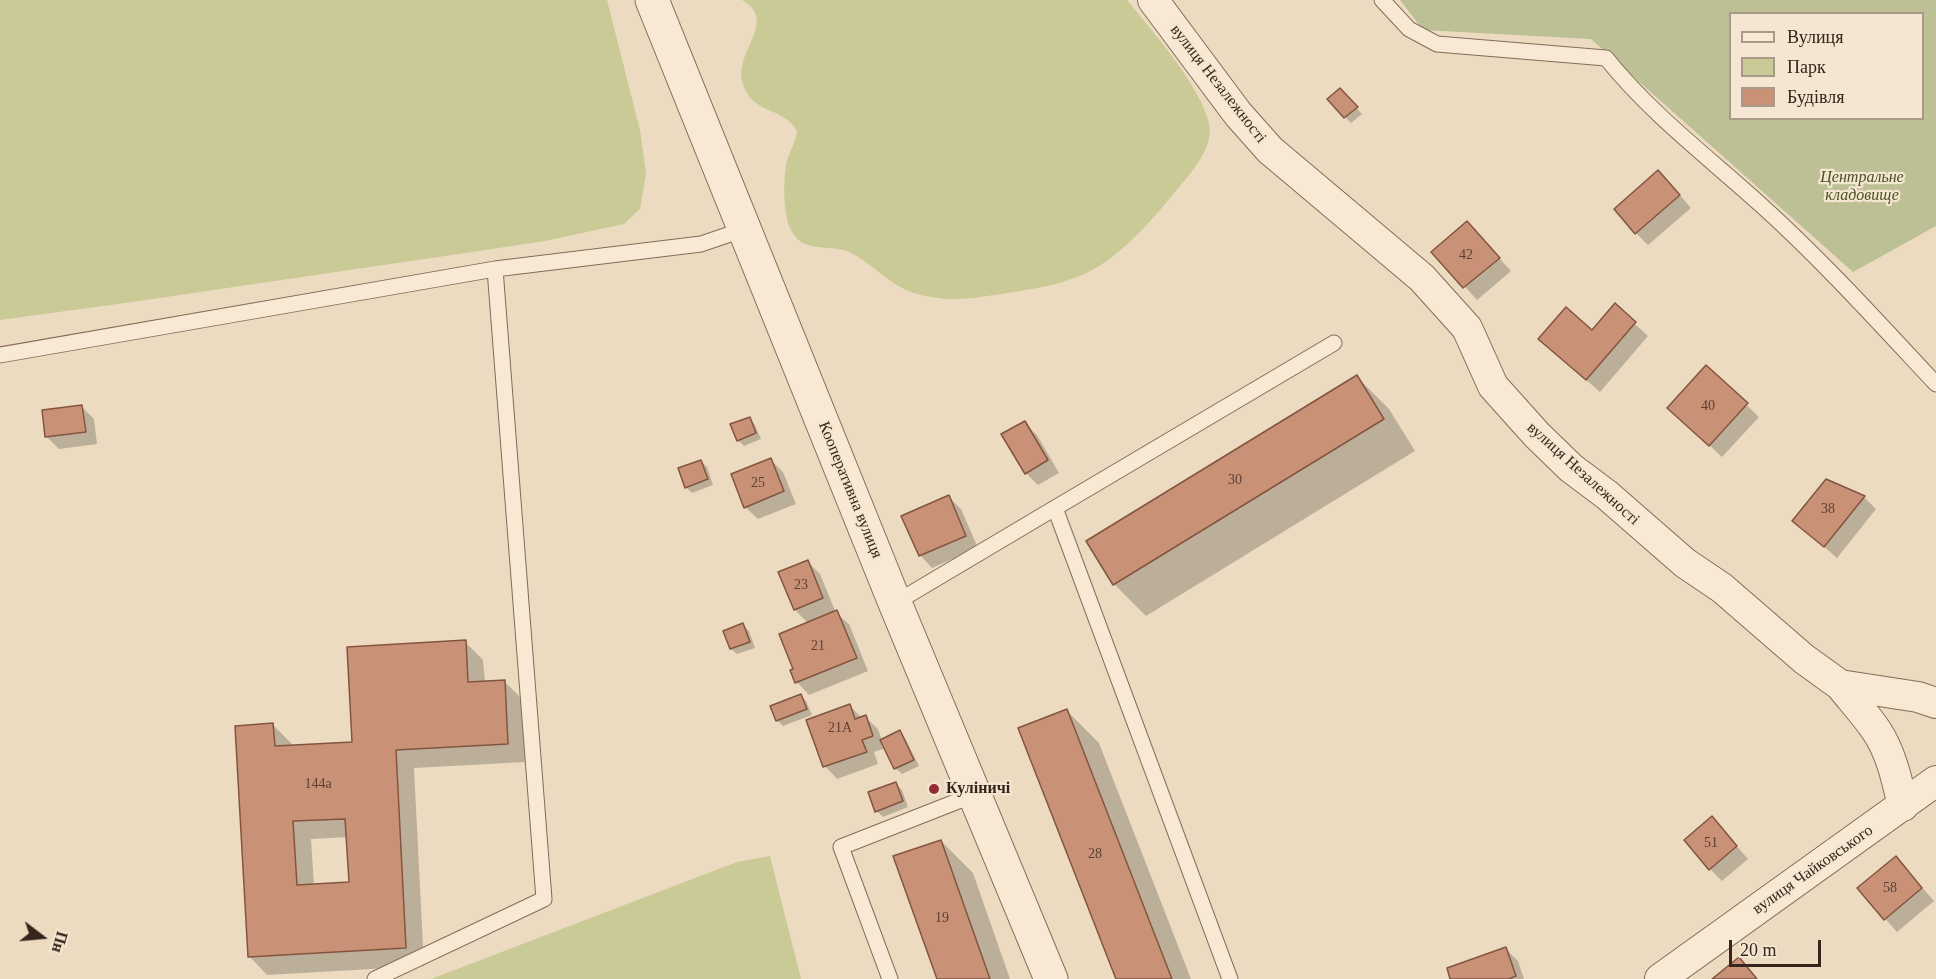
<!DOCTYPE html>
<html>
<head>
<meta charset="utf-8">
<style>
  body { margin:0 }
  #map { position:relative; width:1936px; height:979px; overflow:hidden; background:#ecdbc0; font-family:"Times New Roman",serif }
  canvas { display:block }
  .legend { position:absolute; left:1729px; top:12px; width:195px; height:108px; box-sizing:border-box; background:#f4e6d0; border:2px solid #a89988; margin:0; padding:8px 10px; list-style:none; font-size:18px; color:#35261d }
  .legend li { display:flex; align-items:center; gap:12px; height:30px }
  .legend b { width:30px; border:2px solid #a89988 }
  .north { position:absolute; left:12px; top:907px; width:60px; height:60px; -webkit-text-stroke:4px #f4e6d0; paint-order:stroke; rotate:106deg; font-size:16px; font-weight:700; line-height:24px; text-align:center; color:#35261d }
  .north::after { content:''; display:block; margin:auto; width:21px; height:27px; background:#35261d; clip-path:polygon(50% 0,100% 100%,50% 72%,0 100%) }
  .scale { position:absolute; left:1729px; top:940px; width:92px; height:27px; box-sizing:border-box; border:3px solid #35261d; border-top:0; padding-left:8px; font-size:18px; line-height:21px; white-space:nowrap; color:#35261d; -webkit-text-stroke:4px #f4e6d0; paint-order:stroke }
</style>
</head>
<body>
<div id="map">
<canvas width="1936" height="979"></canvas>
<ul class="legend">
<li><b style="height:8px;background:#f7e9d3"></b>Вулиця</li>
<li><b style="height:16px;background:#c9ca95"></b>Парк</li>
<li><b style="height:16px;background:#c99277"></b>Будівля</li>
</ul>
<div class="north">Пн</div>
<div class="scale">20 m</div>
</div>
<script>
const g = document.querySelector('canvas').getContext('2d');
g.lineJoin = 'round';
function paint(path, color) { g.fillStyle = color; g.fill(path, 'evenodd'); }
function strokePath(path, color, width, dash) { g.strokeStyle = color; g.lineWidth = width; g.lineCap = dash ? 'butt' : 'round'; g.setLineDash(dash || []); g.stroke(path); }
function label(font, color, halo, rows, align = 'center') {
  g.font = font + ' "Times New Roman",serif'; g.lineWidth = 4.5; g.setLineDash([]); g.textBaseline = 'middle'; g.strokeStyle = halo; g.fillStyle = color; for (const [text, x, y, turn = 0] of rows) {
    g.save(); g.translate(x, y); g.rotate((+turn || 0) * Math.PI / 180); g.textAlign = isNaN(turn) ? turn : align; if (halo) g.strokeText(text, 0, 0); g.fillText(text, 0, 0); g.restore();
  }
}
const green = new Path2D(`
  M 0,0 L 607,0 L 640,130 L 646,174 L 640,209 L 624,224 L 545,241 L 472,252 L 132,302 L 0,320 Z
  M 742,0 L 1127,0 C 1152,31 1201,86 1209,124 C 1214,146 1193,171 1179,187 C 1156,215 1130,247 1099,266 C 1072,283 1039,288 1008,293 C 988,296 966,300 945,299 C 930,297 915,295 902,288 C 883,278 869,261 849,252 C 828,243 802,255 790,228 C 783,213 783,177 787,161 C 790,150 796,142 797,131 C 784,106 749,115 742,80 C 736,50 778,21 742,0 Z
  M 770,856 L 801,979 L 431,979 L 737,862 Z`);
const cemetery = new Path2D(`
  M 1400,0 L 1936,0 L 1936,226 L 1853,272 L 1591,39 L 1423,30 ZM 1730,14 L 1922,14 L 1922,118 L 1730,118 Z`);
const shadow = new Path2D(`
  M 1340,90 L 1362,114 L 1351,123 L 1345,117 Z
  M 1671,185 L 1691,208 L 1648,245 L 1636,233 Z
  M 1479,236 L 1511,271 L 1477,300 L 1434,252 Z
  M 1615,306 L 1648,336 L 1600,392 L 1553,351 L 1592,332 Z
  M 1707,367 L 1759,417 L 1722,457 L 1682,420 Z
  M 1357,377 L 1389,409 L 1415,451 L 1146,616 L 1114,584 Z
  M 81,406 L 94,419 L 97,444 L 59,449 L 46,436 Z
  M 750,419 L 755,425 L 761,439 L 744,446 L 738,440 Z
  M 1024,423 L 1037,435 L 1059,473 L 1038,485 L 1026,473 Z
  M 771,460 L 783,472 L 796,504 L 758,519 L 745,507 Z
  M 701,461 L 707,467 L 713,485 L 692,493 L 686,487 Z
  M 1827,481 L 1864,497 L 1876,509 L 1837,558 L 1794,521 Z
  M 949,497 L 961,509 L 978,548 L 932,568 L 920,555 Z
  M 808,562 L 820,574 L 836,613 L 849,624 L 868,671 L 809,695 L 797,682 L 795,669 L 809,624 L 795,610 Z
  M 743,625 L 749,631 L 755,648 L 737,654 L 731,649 L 725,632 Z
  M 465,642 L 483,660 L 485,682 L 504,681 L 523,700 L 526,762 L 414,768 L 424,966 L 267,975 L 249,956 L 273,725 L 291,743 L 291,747 L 353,743 ZM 348,837 L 350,884 L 314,886 L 311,839 Z
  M 800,695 L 806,701 L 812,715 L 783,726 L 777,720 Z
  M 850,706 L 862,718 L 865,717 L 878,729 L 882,741 L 900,732 L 905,738 L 919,766 L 902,774 L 896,769 L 886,748 L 874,752 L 878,764 L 837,779 L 825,766 Z
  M 1067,711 L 1099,743 L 1191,979 L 1118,979 Z
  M 896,784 L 902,790 L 908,807 L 883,817 L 877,811 Z
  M 1712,818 L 1748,859 L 1722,881 L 1710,869 Z
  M 941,841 L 973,873 L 1010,979 L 938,979 Z
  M 1896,858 L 1934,901 L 1897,932 L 1859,889 Z
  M 1506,949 L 1518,961 L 1524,979 L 1452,979 Z`);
const building = new Path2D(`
  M 1340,88 L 1358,107 L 1344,118 L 1327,99 Z
  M 1658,170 L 1680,195 L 1635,234 L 1614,209 Z
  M 1467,221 L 1500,258 L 1463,288 L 1431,252 Z
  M 1615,303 L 1636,322 L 1586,380 L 1538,339 L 1566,307 L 1592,330 Z
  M 1706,365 L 1748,403 L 1709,446 L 1667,408 Z
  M 1357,375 L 1384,419 L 1113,585 L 1086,541 Z
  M 82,405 L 86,432 L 45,437 L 42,410 Z
  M 750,417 L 756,433 L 737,441 L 730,424 Z
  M 1025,421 L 1048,460 L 1025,474 L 1001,434 Z
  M 771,458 L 784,491 L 744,508 L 731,474 Z
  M 701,460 L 708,479 L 685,488 L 678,468 Z
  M 1826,479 L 1865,496 L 1824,547 L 1792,521 Z
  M 949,495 L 966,536 L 919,556 L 901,516 Z
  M 808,560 L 823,598 L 794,610 L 778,572 Z
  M 837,610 L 857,658 L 795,683 L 790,670 L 793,669 L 779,634 Z
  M 743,623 L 750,642 L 730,649 L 723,631 Z
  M 466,640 L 468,682 L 505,680 L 508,744 L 396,750 L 406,948 L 248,957 L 235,726 L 273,723 L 275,746 L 352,742 L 347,647 ZM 345,819 L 349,882 L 297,885 L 293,821 Z
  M 801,694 L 807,709 L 776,721 L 770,706 Z
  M 850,704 L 855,719 L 866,715 L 873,736 L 862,740 L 867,752 L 823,767 L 806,720 Z
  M 1067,709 L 1172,979 L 1116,979 L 1018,728 Z
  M 900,730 L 914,760 L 894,769 L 880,740 Z
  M 896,782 L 903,801 L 875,812 L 868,792 Z
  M 1712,816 L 1737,846 L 1709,870 L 1684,840 Z
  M 941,840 L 990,979 L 937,979 L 893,856 Z
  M 1896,856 L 1922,888 L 1884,920 L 1857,888 Z
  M 1506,947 L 1516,976 L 1509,979 L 1450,979 L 1447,968 Z
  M 1739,957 L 1757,979 L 1712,979 Z`);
const service = new Path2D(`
  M 1382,0 L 1409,29 L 1437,44 L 1606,58 C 1651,114 1708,157 1761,205 C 1823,261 1879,323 1936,384
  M 0,355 L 495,269 L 701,244 L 745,229
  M 895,603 L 1055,508
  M 375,979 L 544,899 L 495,269
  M 890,979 L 841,847 L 976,794
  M 1230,979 L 1055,508 L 1334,343`);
const minor = new Path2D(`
  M 1153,0 L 1238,114 L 1270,150 L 1422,278 L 1467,328 L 1493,386 L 1537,435 L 1571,468 L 1607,495 L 1685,563 L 1722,588 L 1804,659 L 1840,685 L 1918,697 L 1936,703
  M 1840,685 C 1852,700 1865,714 1876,730 C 1891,752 1897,780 1903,806
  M 1660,979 L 1936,781`);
const tertiary = new Path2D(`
  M 652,0 L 895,603 L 1051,979`);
const markers = [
  [934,789,6,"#922b35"]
];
const numberNames = [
  ["42",1466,255],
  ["40",1708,406],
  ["30",1235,480],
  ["25",758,483],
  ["38",1828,509],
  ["23",801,585],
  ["21",818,646],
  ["21А",840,728],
  ["144а",318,784],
  ["51",1711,843],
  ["28",1095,854],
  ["58",1890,888],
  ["19",942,918]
];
const streetNames = [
  ["вулиця Незалежності",1218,84,52],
  ["вулиця Незалежності",1583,474,42],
  ["Кооперативна вулиця",850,490,68],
  ["вулиця Чайковського",1813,870,-35]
];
const parkNames = [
  ["Центральне",1862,178],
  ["кладовище",1862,196]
];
const poiNames = [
  ["Куліничі",946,789]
];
paint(green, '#c9ca95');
paint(cemetery, '#bdbf94');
paint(shadow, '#0003');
paint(building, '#c99277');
strokePath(building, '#83543f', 1.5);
strokePath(service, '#856c59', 17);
strokePath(minor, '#856c59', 32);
strokePath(tertiary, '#856c59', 35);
strokePath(service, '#f7e9d3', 15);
strokePath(minor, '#f7e9d3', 30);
strokePath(tertiary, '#f7e9d3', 33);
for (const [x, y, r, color] of markers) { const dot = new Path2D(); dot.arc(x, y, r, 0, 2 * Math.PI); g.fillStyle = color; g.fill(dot); strokePath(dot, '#f4e6d0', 2); }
label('14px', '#5a4134', null, numberNames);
label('16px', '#35261d', '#f4e6d0', streetNames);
label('italic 16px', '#4a5124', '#f4e6d0', parkNames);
label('bold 16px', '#35261d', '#f4e6d0', poiNames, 'left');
</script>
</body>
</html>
